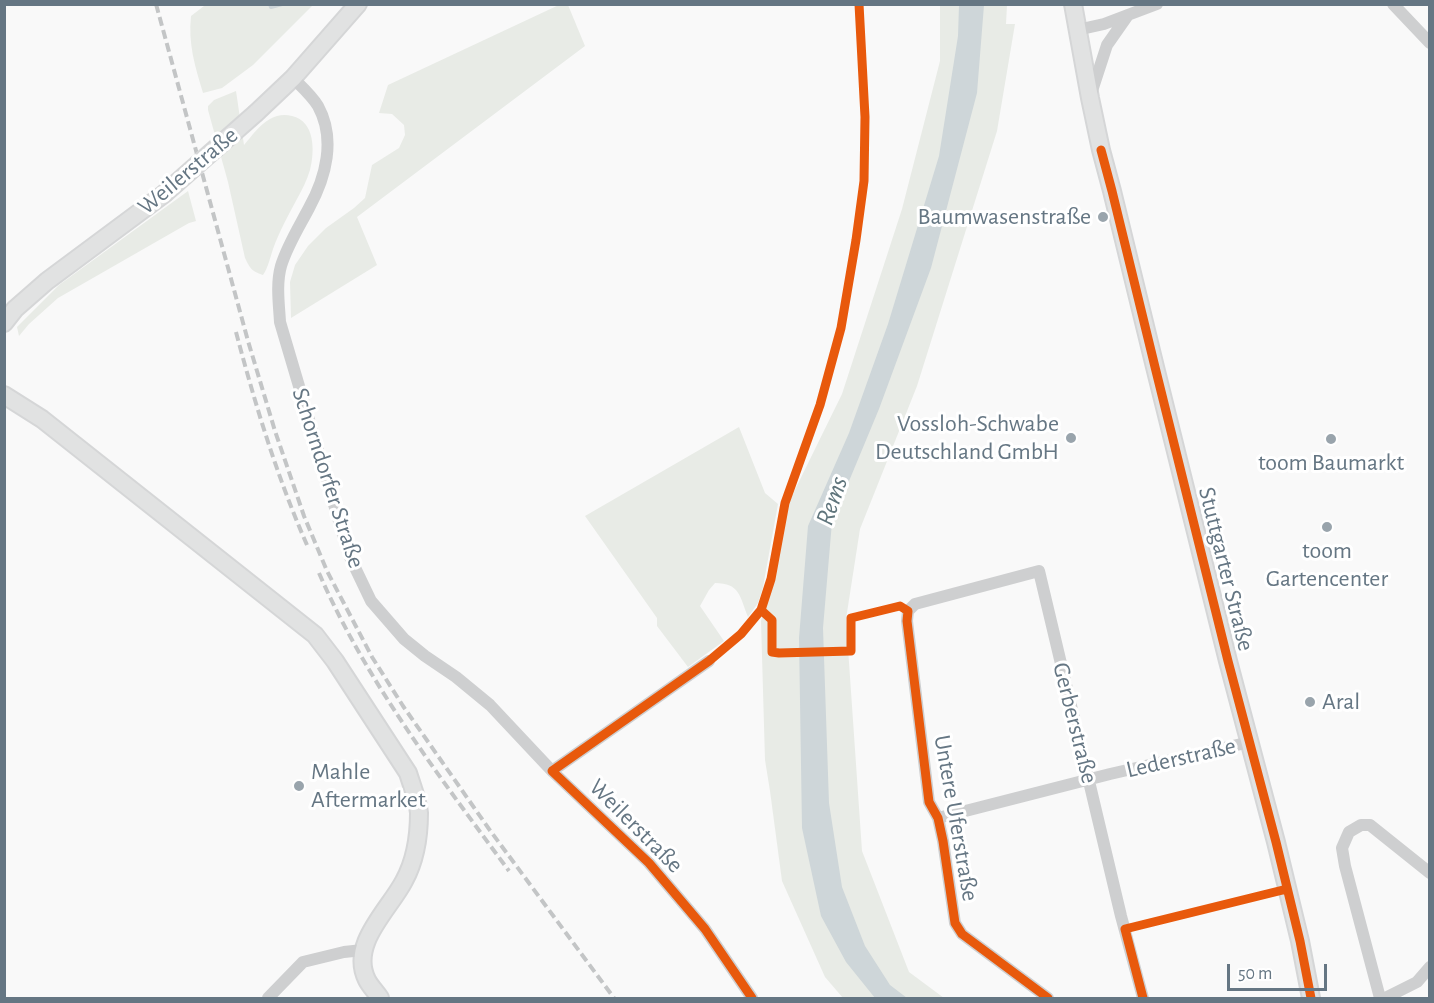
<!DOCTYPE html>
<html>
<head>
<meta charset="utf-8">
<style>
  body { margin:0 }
  #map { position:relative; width:1434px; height:1003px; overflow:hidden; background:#f9f9f9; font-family:"Alegreya Sans",sans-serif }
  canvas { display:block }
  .frame { position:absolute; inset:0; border:6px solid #657683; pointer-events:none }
  .scale { position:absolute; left:1227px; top:964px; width:100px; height:27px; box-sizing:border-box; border:3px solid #657683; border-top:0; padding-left:8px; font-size:18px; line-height:21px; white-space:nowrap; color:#657683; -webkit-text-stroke:4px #fff; paint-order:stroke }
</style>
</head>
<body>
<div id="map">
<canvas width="1434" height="1003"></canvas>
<div class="frame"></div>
<div class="scale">50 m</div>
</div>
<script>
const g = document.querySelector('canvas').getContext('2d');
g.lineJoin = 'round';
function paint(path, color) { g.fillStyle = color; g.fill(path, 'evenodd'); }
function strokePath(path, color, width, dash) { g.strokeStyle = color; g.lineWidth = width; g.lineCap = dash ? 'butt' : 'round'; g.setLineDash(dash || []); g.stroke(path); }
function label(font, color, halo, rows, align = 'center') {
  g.font = font + ' "Alegreya Sans",sans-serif'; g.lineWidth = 6; g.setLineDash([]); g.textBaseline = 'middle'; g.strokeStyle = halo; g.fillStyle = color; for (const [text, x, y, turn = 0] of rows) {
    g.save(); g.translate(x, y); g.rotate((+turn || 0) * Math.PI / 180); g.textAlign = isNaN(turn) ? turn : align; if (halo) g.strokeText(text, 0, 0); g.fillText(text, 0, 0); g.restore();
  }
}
const green = new Path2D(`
  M 561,4 L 568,5 L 585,46 L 357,217 L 377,265 L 291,318 L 290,282 L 295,265 L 308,246 L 326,228 L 354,208 L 365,198 L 372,165 L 399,148 L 405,135 L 404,125 L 392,114 L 379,113 L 388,85 Z
  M 208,5 L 208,4 L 313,5 L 253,65 L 222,88 L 203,93 C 195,66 188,44 191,16 L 204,6 Z
  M 940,5 L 1007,5 L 1006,24 L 1015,24 L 997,131 L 917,386 L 860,529 L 846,619 L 862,851 L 909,972 L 944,998 L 843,998 L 825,977 L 782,881 L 770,791 L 765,760 L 761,621 L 788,504 L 842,394 L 902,209 L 940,61 Z
  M 236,91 L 244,145 C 251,137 259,125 270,119 C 277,115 284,114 292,116 C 315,121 315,151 310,170 C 307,180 302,190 297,199 C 288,216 279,232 273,249 C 270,258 268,268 263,275 C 251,271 250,268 245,258 L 228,182 L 208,110 L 208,106 L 214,100 Z
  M 188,191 L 196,221 L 189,223 L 58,298 L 29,324 L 19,336 L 17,327 L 59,285 Z
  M 739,427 L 765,493 L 778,504 L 763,587 L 758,603 L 748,617 C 740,597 740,583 715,583 L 709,590 L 700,606 L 724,641 L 688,667 L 657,626 L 657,618 L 585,516 Z`);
const water = new Path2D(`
  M 959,5 L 984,5 L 977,93 L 931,268 L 879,409 L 832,522 L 823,628 L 829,803 L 842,887 L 865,946 L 890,985 L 907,998 L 875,998 L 846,962 L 821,916 L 802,828 L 799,638 L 808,526 L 849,433 L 888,324 L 939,156 L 958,36 Z`);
const stream = new Path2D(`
  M 270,4 L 271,7 L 282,4`);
const street = new Path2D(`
  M 1393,4 L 1430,43
  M 1077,30 L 1104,24 L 1157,4
  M 293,78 C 302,87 312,96 318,106 C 336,139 326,177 309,208 C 299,227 287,246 281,266 C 276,284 279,304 280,322 L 349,555 L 371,601 L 404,639 L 425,656 L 456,677 L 490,705 L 552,771 L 649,863 L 705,929 L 752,998
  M 1091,94 L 1107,45 L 1128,15
  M 552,771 L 709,661
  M 938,818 L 1110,774 L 1250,742
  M 268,998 L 303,962 L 344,952 L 363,950
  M 1048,998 L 962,934 L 955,923 L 943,841 L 938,818 L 929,802 L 907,621 L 908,611 L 915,604 L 1039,571 L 1121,916 L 1143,998
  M 1380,998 L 1345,866 L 1342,848 L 1349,832 L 1361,825 L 1370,825 L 1430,873
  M 1385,998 L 1417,982 L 1430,967`);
const secondary = new Path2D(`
  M 1073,4 L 1090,98 L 1101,150 L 1112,191 L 1155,367 L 1228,661 L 1276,842 L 1300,941 L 1311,998
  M 256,113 L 293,78 L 358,4
  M 4,323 L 15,309 L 47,281 L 164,194
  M 4,395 L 42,419 L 315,635 L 335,661 L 408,773 C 412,786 418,800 419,813 C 419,836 415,861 404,881 C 389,910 349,944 367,980 C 370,986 376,992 380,998`);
const rail = new Path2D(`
  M 156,4 L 248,341 L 275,431 L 304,516 L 327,571 L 372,657 L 403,706 L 489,829 L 614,998
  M 236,332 C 255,404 277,477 307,545
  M 319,573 C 366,681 439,776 509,871`);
const secondaryBridge = new Path2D(`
  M 164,194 L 256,113`);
const cycleway = new Path2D(`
  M 1101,150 L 1112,191 L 1155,367 L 1228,661 L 1276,842 L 1300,941 L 1311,998
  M 761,610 L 772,620 L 772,652 L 779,653 L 851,651 L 851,618 L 900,606 L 908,611 L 907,621 L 929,802 L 938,818 L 943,841 L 955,923 L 962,934 L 1048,998
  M 752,998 L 705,929 L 649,863 L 552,771 L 709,661 L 741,634 L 761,610 L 771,579 L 785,503 L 820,405 L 841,328 L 856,240 L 864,181 L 865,117 L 859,4
  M 1143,998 L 1125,929 L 1287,889`);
const markers = [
  [1103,217,6,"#99a4ac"],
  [1071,438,6,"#99a4ac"],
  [1331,439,6,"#99a4ac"],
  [1327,527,6,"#99a4ac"],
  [1310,702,6,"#99a4ac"],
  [299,786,6,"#99a4ac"]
];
const streetNames = [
  ["Weilerstraße",188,171,-40],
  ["Schorndorfer Straße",328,478,72],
  ["Stuttgarter Straße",1226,569,76],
  ["Gerberstraße",1075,723,76],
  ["Lederstraße",1181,758,-13],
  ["Untere Uferstraße",956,818,80],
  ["Weilerstraße",636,826,45]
];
const poiNames = [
  ["Baumwasenstraße",1091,217],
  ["Vossloh-Schwabe",1059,424],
  ["Deutschland GmbH",1059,452],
  ["toom Baumarkt",1331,463,"center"],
  ["toom",1327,551,"center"],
  ["Gartencenter",1327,579,"center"],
  ["Aral",1322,702,"left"],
  ["Mahle",311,772,"left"],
  ["Aftermarket",311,800,"left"]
];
const waterNames = [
  ["Rems",832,501,-71]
];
paint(green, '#e8ebe6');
paint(water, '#ced6d9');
strokePath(stream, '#ced6d9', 4);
strokePath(secondary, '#d5d6d7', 20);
strokePath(street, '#cecfd0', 12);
strokePath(secondary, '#e1e2e2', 16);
strokePath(rail, '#c3c5c6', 4, [9, 4.5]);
strokePath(secondaryBridge, '#d5d6d7', 20, []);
strokePath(secondaryBridge, '#e1e2e2', 16);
strokePath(cycleway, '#e8590c', 9);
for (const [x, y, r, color] of markers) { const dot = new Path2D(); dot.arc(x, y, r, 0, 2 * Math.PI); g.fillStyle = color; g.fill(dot); strokePath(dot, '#fff', 2); }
label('24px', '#657683', '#fff', streetNames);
label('24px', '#657683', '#fff', poiNames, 'right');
label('italic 26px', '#60757c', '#fff', waterNames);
</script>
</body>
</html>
